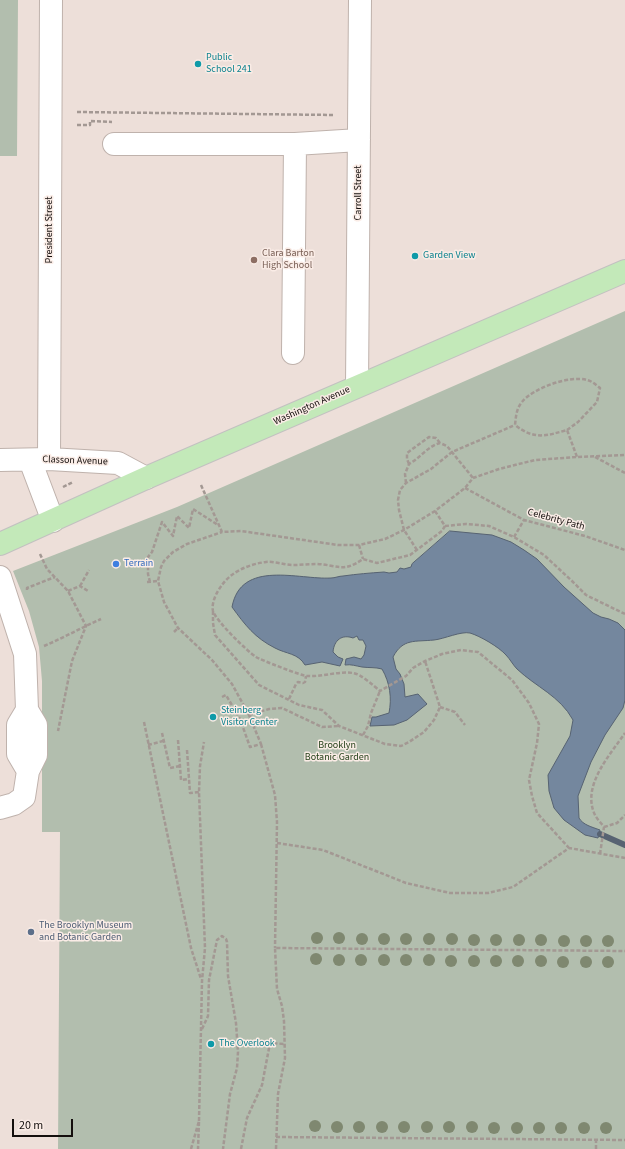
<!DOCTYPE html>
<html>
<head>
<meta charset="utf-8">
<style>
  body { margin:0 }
  #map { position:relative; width:625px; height:1149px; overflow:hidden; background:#eddfd9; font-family:"Source Sans 3",sans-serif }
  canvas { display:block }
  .scale { position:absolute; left:12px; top:1119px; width:61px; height:18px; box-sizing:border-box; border:2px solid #140f0d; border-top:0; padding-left:5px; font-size:12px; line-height:14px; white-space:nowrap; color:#140f0d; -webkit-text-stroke:3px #faece6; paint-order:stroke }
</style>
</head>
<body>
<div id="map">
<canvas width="625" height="1149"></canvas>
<div class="scale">20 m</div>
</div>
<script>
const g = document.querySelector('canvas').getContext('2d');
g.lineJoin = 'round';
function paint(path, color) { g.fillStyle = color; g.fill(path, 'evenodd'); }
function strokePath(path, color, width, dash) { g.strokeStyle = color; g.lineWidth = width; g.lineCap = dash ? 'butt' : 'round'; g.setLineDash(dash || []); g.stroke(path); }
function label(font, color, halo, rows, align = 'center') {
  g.font = font + ' "Source Sans 3",sans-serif'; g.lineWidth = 3; g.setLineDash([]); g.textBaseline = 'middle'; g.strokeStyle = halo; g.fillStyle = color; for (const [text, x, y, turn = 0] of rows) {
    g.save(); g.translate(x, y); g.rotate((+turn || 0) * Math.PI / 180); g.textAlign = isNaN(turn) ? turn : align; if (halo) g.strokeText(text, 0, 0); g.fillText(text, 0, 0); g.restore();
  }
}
const green = new Path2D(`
  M 0,0 L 18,0 L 17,156 L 0,156 Z
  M 625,311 L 625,1149 L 58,1149 L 60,832 L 42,832 L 42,681 L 39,647 L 29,611 L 13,571 L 177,507 Z`);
const water = new Path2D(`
  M 450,531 L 492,535 L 511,542 L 524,550 L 537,559 L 564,587 L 593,613 L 601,617 L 609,619 L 618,623 L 625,630 L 625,700 L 623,708 L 605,735 L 591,762 L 578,796 L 579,818 C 583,825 592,827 600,830 L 598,838 L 585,835 L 564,820 L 554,808 L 549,791 L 548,775 L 570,736 L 573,720 C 560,696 536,687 517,669 C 513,665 510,659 506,655 C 499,647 480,636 470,633 C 461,631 444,639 434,640 C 415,642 403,638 393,657 L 396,669 L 400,674 L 404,684 L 405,697 L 418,694 L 427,704 L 407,720 L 394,725 L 370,726 L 372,717 L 376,717 L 389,713 C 392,698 390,683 382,669 C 375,667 369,668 362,667 C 356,666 351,664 345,665 L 346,659 L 354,657 L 361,659 L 364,655 L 366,646 L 363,640 L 359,640 L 357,636 L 353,638 C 342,634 334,640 333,652 L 338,657 L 343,659 L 340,666 L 322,662 L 305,665 C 298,653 286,654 275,648 C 255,638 245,625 232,607 C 241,559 299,580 331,578 C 335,578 339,576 343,576 C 357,574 370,573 384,572 L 389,573 L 397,572 L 400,568 L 404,569 L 411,567 L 412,564 Z`);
const stream = new Path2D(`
  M 600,834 L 625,845`);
const path = new Path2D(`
  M 77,112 L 334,115
  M 77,125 L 90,125 L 90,121 L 112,122
  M 567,430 L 578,422 L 597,402 L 600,388 C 596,385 592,381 587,380 C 570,375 533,388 522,402 C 516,409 516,417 515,425 C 534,440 546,436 567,430 L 577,457
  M 595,457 L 625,473
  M 409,464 L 407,459 L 407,453 L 429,437 L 436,438 L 440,443
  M 406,483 L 405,474 L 409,464 C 420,458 428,446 440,443 L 447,446 L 473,478
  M 201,485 L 222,532 L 241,531 L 338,545 L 359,545 L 385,539 L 404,530 L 435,511 L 465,488 L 473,478 L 499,469 L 535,460 L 577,457 L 625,455
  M 63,487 L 73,482
  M 465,488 L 524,520 L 585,536 L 625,550
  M 435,511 L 445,526 L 466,524 L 489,526 L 514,537 L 544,555 L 572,581 L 586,595 L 625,614
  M 445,526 L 442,531 L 410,555 L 377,563 L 363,559 C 343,573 338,565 317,564 C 309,564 301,565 293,565 C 284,565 275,561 266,562 C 249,564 231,572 222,585 C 217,591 211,603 213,611 C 216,621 247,651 256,657 C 261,660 302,676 307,676 C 322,677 338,671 353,673 C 361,674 374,686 380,691 L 406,676 L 413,668 L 425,661 L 442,654 L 461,650 L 478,652 L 512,680 L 529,703 L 539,724 L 537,743 L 529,780 L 532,796 L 537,813 L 569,848
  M 514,537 L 524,520
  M 359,545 L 363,559
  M 417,550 L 404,530 L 399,510 L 398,500 L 400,490 L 406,483 L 431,469 L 452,452 L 515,425
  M 40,554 L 47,569 L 68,591 L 86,626 L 72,661 L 58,731
  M 147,582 L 158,581
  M 150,582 L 148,574 L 148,557 L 152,552 L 162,522 L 173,536 L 177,516 L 189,528 L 193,509 L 218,525
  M 80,586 L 89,570
  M 27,590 L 27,588 L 55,577
  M 68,591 L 80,586 L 88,591
  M 213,611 L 213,623 L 215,635 L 259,685 L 299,705 L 322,710 L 339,726 L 385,744 L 401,746 L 409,742 L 424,732 L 434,720 L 440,707 L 425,661
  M 174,632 L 178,628
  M 44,646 C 63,638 81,628 101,619
  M 222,697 L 226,695 L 240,719 L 250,747 L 261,744 L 249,715 L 232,684 L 212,660 L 178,628 L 164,602 L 158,581 L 161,567 L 164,561 L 173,552 L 187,544 L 222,532
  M 289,699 L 296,684 L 298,682 L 303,683 L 305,682 L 306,676
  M 440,707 L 455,712 L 465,725
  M 249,715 L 269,709 L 282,708 L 322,727 L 338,726
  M 144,722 L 191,948 L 201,979
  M 162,733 L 170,768 L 180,766
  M 363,735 L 368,726 L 371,713 L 380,691
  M 178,740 L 181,780 L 189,779
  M 261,744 L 275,795 L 277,822 L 275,948
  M 148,745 L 163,741
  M 187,750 L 190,793 L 199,792
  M 604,827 L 617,823 L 625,815
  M 277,843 L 323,850 L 406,883 L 450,893 L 488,893 L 513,887 L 569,848 L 625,858
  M 600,854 L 604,827 C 601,823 597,819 595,815 C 581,786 610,755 625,733
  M 202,1029 L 208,1016 L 209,980 L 217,940 L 222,936 L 226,939 L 227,942 L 228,976 L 236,1023 L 238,1052 L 237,1068 L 230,1094 L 223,1149
  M 199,1121 L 202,981 L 205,948 L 199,792 L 200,766 L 204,742
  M 276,1137 L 625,1140
  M 596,1139 L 596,1149
  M 191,1149 L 199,1121 L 198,1149
  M 241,1149 L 247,1118 L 262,1085 L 270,1043 L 285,1044
  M 276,1149 L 278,1094 L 285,1058 L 284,1021 L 282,1006 L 277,989 L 275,948 L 625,951`);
const minor = new Path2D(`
  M 114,144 L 295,144 L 359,140
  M 293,353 L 295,144
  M 357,386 L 360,0
  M 49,459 L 51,0
  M 0,460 L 49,459 L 118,463 L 146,478
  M 30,460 L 53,521
  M 0,577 L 25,654 L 27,710 L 36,725 L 36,755 L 28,771 L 24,797 L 14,804 L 0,808
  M 27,710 L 18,725 L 18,754 L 28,771`);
const major = new Path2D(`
  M 0,544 L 146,478 L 625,271`);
const trees = [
  [317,938],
  [339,938],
  [362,939],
  [384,939],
  [406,939],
  [429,939],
  [452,939],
  [474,940],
  [496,940],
  [519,940],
  [541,940],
  [564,941],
  [586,941],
  [608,941],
  [316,959],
  [339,960],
  [361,960],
  [384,960],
  [406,960],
  [429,960],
  [451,961],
  [474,961],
  [496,961],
  [518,961],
  [541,961],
  [563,962],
  [586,962],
  [608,962],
  [315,1126],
  [337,1127],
  [359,1127],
  [382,1127],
  [404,1127],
  [427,1127],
  [449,1127],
  [472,1127],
  [494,1128],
  [517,1128],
  [539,1128],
  [561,1128],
  [584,1128],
  [606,1128]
];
const markers = [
  [198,64,4,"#0f9aa8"],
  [415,256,4,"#0f9aa8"],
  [254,260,4,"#8d6e63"],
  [116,564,4,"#3f7fe0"],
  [213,717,4,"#0f9aa8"],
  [31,932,4,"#5c6f8a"],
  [211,1044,4,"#0f9aa8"]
];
const cultureNames = [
  ["Public",206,58],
  ["School 241",206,70],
  ["Garden View",423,256],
  ["Steinberg",221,711],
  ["Visitor Center",221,723],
  ["The Overlook",219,1044]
];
const streetNames = [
  ["Carroll Street",359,193,-90],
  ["President Street",50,230,-90],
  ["Washington Avenue",312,406,-24],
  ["Classon Avenue",75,461,2],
  ["Celebrity Path",556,520,15]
];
const educationNames = [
  ["Clara Barton",262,254],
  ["High School",262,266]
];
const shopNames = [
  ["Terrain",124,564]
];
const parkNames = [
  ["Brooklyn",337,746],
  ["Botanic Garden",337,758]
];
const serviceNames = [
  ["The Brooklyn Museum",39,926],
  ["and Botanic Garden",39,938]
];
paint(green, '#b2beae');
paint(water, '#74879e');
strokePath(water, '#576372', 1);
strokePath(stream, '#576372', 6);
strokePath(minor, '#bfb2ac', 24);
strokePath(major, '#c2c1c0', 24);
strokePath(path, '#a39893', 2.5, [4, 2]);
strokePath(minor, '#fff', 22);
strokePath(major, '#c3e9b9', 22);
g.fillStyle = '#7f8870';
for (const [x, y] of trees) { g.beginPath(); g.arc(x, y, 6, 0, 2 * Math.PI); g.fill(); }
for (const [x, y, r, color] of markers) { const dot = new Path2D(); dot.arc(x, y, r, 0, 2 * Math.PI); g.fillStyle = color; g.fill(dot); strokePath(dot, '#faece6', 1.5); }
label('10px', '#0d838f', '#faece6', cultureNames, 'left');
label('10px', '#140f0d', '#faece6', streetNames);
label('10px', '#785e54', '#faece6', educationNames, 'left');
label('10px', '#366cbe', '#faece6', shopNames, 'left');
label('10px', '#25411a', '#faece6', parkNames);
label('10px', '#4e5e75', '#faece6', serviceNames, 'left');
</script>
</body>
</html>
